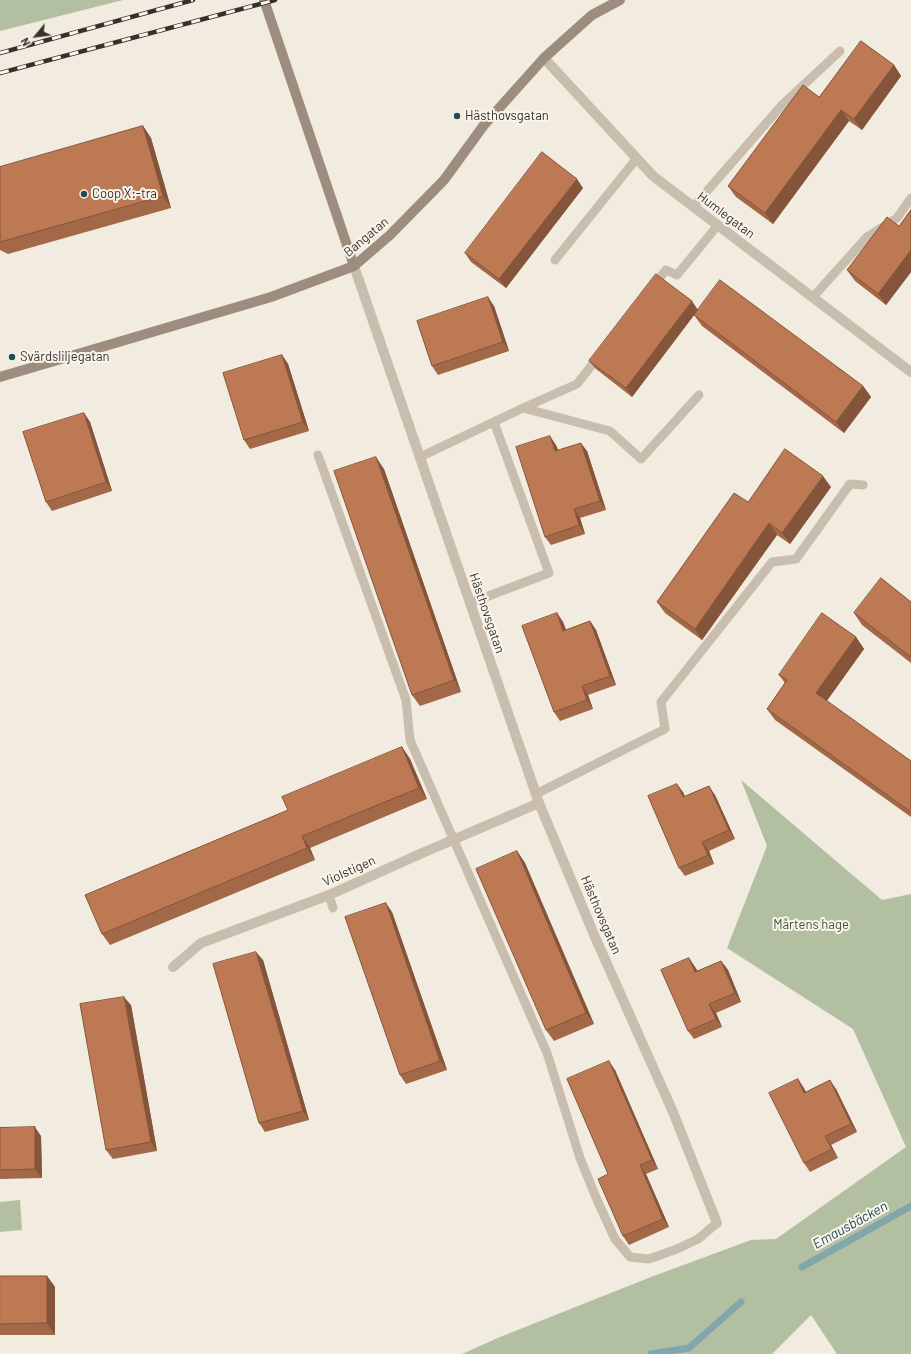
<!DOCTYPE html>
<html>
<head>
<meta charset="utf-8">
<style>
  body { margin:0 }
  #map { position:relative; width:911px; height:1354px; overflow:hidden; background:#f1ebe0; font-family:Barlow,sans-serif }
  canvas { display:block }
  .north { position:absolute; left:16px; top:16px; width:40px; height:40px; -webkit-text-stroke:3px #f9f5ec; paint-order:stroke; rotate:241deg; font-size:11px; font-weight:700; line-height:16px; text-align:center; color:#38302b }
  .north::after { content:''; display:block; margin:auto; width:14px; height:18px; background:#38302b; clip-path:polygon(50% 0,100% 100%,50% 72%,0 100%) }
</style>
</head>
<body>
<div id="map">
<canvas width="911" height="1354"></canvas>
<div class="north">N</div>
</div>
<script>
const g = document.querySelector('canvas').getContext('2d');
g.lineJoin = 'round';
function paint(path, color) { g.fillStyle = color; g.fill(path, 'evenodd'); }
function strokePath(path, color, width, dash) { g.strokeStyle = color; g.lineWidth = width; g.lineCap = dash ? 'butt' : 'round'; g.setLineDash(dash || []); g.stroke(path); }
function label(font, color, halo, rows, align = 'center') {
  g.font = font + ' Barlow,sans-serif'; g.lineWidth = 4; g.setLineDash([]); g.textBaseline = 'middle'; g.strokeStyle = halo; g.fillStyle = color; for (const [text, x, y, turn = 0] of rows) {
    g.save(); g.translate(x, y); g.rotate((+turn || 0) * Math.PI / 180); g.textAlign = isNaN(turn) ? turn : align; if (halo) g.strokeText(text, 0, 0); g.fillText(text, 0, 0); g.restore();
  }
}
const green = new Path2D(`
  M 0,0 L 123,0 L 0,31 Z
  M 741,780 L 882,900 L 911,894 L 911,1354 L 837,1354 L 811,1315 L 772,1354 L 462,1354 L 500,1337 L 651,1277 L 751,1240 L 776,1239 L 906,1147 L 853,1029 L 727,948 L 767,846 Z
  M 20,1200 L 22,1230 L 0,1232 L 0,1202 Z`);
const stream = new Path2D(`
  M 802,1267 L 911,1206
  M 651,1354 L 689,1348 L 741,1302`);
const lane = new Path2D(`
  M 694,206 L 782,105 L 840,51
  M 555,260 L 637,158
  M 653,286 L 666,270 L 677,275 L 718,225
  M 813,297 L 867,237 L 897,218 L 911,198
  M 523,408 L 577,384 L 599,356
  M 318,455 L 406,700 L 410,740 L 547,1053 L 580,1158 L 597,1200 L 615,1239 L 630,1257 L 649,1259 L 677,1249 L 698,1239 L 717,1223
  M 420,457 L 523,408 L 610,431 L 641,459 L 699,395
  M 470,603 L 549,573 L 494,422
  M 536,794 L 665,729 L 661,702 L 772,562 L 796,559 L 850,484 L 863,485
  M 329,895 L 333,908`);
const street = new Path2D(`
  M 544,58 L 653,176 L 911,372
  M 354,266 L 539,803 L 595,937 L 673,1112 L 717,1223
  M 173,967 L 201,943 L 329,895 L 420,854 L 539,803`);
const secondary = new Path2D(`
  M 264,0 L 354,266
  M 0,377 L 271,297 L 354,266 L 390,235 L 444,180 L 484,125 L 544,58 L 592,15 L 620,0`);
const rail = new Path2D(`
  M 0,53 L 193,0
  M 0,73 L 275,0`);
const wall = new Path2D(`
  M 894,65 L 901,76 L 862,130 L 849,121 L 773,224 L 736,197 L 728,186 L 819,97 Z
  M 143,126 L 151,138 L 171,208 L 8,254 L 0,250 L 0,167 Z
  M 583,188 L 506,288 L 471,262 L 465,253 Z
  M 911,210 L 911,272 L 886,305 L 855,281 L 847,270 L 899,226 Z
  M 494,306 L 509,351 L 438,375 L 432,366 Z
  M 698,310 L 863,386 L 871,397 L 844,433 L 702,326 L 694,315 L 632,397 L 596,369 L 589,361 Z
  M 282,355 L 288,364 L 309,431 L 250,449 L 244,440 Z
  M 84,413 L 90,422 L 112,491 L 52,511 L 46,502 Z
  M 556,445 L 558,450 L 587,451 L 606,510 L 580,518 L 585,534 L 551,545 L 545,537 Z
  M 384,469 L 461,692 L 420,706 L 412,695 Z
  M 831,487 L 790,544 L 777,535 L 702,640 L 665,613 L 657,602 L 748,502 Z
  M 911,602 L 911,663 L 862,625 L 854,613 Z
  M 557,613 L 563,622 L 566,630 L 590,621 L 596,630 L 616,685 L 588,695 L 593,709 L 560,721 L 554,712 Z
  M 856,637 L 864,649 L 826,701 L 911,761 L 911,817 L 775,720 L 767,709 L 785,683 L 779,675 Z
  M 402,747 L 410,759 L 427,799 L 310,848 L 315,860 L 110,945 L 102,934 L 288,810 Z
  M 683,792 L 685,797 L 715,795 L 735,839 L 709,851 L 714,864 L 685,876 L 679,868 Z
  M 517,851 L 525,863 L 594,1024 L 554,1041 L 546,1030 Z
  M 392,912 L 447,1070 L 406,1084 L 400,1075 Z
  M 689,958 L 695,967 L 698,971 L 721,961 L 728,970 L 741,1002 L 716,1013 L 722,1027 L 694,1039 L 688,1031 Z
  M 263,960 L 309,1120 L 265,1132 L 259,1123 Z
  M 131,1005 L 157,1151 L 113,1159 L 106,1150 Z
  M 615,1070 L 658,1169 L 646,1174 L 669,1227 L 629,1245 L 623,1236 L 608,1174 Z
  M 798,1079 L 806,1092 L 836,1089 L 857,1132 L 831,1145 L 838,1158 L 810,1172 L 804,1163 Z
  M 0,1128 L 41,1136 L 42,1178 L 0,1179 Z
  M 0,1276 L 47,1276 L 55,1287 L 55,1335 L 0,1335 Z`);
const shadedWall = new Path2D(`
  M 894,65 L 901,76 L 862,130 L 854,119 Z
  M 841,110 L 849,121 L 773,224 L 765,213 Z
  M 143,126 L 151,138 L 171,208 L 163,196 Z
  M 577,179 L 583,188 L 506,288 L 499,279 Z
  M 911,250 L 911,272 L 886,305 L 878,294 Z
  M 488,297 L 494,306 L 509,351 L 503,342 Z
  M 692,301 L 698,310 L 632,397 L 626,388 Z
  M 282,355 L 288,364 L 309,431 L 303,422 Z
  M 863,386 L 871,397 L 844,433 L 836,422 Z
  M 84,413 L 90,422 L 112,491 L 106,482 Z
  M 550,436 L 556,445 L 561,460 L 555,451 Z
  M 581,443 L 587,451 L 606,510 L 600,501 Z
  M 376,457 L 384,469 L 461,692 L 454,680 Z
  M 823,476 L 831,487 L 790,544 L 782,533 Z
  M 574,509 L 580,518 L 585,534 L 579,525 Z
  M 769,523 L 777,535 L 702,640 L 695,629 Z
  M 557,613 L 563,622 L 570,640 L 563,631 Z
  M 590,621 L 596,630 L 616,685 L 610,676 Z
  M 856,637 L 864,649 L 824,705 L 816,693 Z
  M 582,686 L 588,695 L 593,709 L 587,700 Z
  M 402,747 L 410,759 L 427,799 L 419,788 Z
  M 677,784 L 683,792 L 689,806 L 683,797 Z
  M 709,786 L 715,795 L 735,839 L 729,830 Z
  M 302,836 L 310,848 L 315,860 L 307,848 Z
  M 702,842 L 709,851 L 714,864 L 708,855 Z
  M 517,851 L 525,863 L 594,1024 L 586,1013 Z
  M 386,903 L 392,912 L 447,1070 L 440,1061 Z
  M 256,952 L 263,960 L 309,1120 L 303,1111 Z
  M 689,958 L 695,967 L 702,981 L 695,972 Z
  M 721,961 L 728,970 L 741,1002 L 735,993 Z
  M 124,997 L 131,1005 L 157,1151 L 151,1142 Z
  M 709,1004 L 716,1013 L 722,1027 L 716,1019 Z
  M 609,1061 L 615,1070 L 658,1169 L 652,1160 Z
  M 798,1079 L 804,1088 L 810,1101 L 804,1093 Z
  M 830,1080 L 836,1089 L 857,1132 L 851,1124 Z
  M 35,1127 L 41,1136 L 42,1178 L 35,1169 Z
  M 825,1136 L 831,1145 L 838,1158 L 832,1149 Z
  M 640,1165 L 646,1174 L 669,1227 L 663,1219 Z
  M 47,1276 L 55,1287 L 55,1335 L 47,1323 Z`);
const building = new Path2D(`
  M 861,41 L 894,65 L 854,119 L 841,110 L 765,213 L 728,186 L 803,85 L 819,97 Z
  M 143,126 L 163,196 L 0,242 L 0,167 Z
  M 542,152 L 577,179 L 499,279 L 465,253 Z
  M 911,210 L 911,250 L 878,294 L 847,270 L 887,217 L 899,226 Z
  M 656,274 L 692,301 L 626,388 L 589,361 Z
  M 720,280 L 863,386 L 836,422 L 694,315 Z
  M 488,297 L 503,342 L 432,366 L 417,321 Z
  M 282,355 L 303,422 L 244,440 L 223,373 Z
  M 84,413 L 106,482 L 46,502 L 23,432 Z
  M 550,436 L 555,451 L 581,443 L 600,501 L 574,509 L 579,525 L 545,537 L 516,447 Z
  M 785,449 L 823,476 L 782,533 L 769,523 L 695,629 L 657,602 L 734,493 L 748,502 Z
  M 376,457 L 454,680 L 412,695 L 334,471 Z
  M 881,578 L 911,602 L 911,657 L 854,613 Z
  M 557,613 L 563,631 L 590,621 L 610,676 L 582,686 L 587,700 L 554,712 L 522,626 Z
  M 822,613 L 856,637 L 816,693 L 911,761 L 911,812 L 767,709 L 787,680 L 779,675 Z
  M 402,747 L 419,788 L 302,836 L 307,848 L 102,934 L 85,895 L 288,810 L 282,797 Z
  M 677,784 L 683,797 L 709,786 L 729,830 L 702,842 L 708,855 L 679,868 L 648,796 Z
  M 517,851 L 586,1013 L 546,1030 L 476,869 Z
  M 386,903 L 440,1061 L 400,1075 L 345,917 Z
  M 256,952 L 303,1111 L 259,1123 L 213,964 Z
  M 689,958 L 695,972 L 721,961 L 735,993 L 709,1004 L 716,1019 L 688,1031 L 661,970 Z
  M 124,997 L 151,1142 L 106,1150 L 80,1004 Z
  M 609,1061 L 652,1160 L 640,1165 L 663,1219 L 623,1236 L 598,1179 L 608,1174 L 567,1079 Z
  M 798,1079 L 804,1093 L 830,1080 L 851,1124 L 825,1136 L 832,1149 L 804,1163 L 769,1093 Z
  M 35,1127 L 35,1169 L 0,1170 L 0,1128 Z
  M 0,1276 L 47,1276 L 47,1323 L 0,1324 Z`);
const markers = [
  [457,116,4,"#234d56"],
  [84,194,4,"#234d56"],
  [12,357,4,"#234d56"]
];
const poiNames = [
  ["Hästhovsgatan",465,116],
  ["Coop X:-tra",92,194],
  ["Svärdsliljegatan",20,357]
];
const streetNames = [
  ["Humlegatan",726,215,37],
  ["Bangatan",366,237,-40],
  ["Hästhovsgatan",487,613,71],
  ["Violstigen",349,871,-24],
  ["Hästhovsgatan",601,915,67]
];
const parkNames = [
  ["Mårtens hage",811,925]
];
const waterNames = [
  ["Emausbäcken",850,1225,-29]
];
paint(green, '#b2c0a1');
strokePath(stream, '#81a6ac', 7);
strokePath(lane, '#c9bdad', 9);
strokePath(street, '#c9bdad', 10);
strokePath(secondary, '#9d8d7e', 10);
strokePath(rail, '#38302b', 4.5);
strokePath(rail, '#f9f5ec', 3, [9]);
paint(wall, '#a36847');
paint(shadedWall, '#84553a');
paint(building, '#bd7953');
strokePath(building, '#84553a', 1);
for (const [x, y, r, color] of markers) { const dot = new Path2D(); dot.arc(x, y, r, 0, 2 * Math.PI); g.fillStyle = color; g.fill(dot); strokePath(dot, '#f9f5ec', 1.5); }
label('13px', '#38302b', '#f9f5ec', poiNames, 'left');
label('13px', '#38302b', '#f9f5ec', streetNames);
label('13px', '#435430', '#f9f5ec', parkNames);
label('italic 14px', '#234d56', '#f9f5ec', waterNames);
</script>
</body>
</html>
